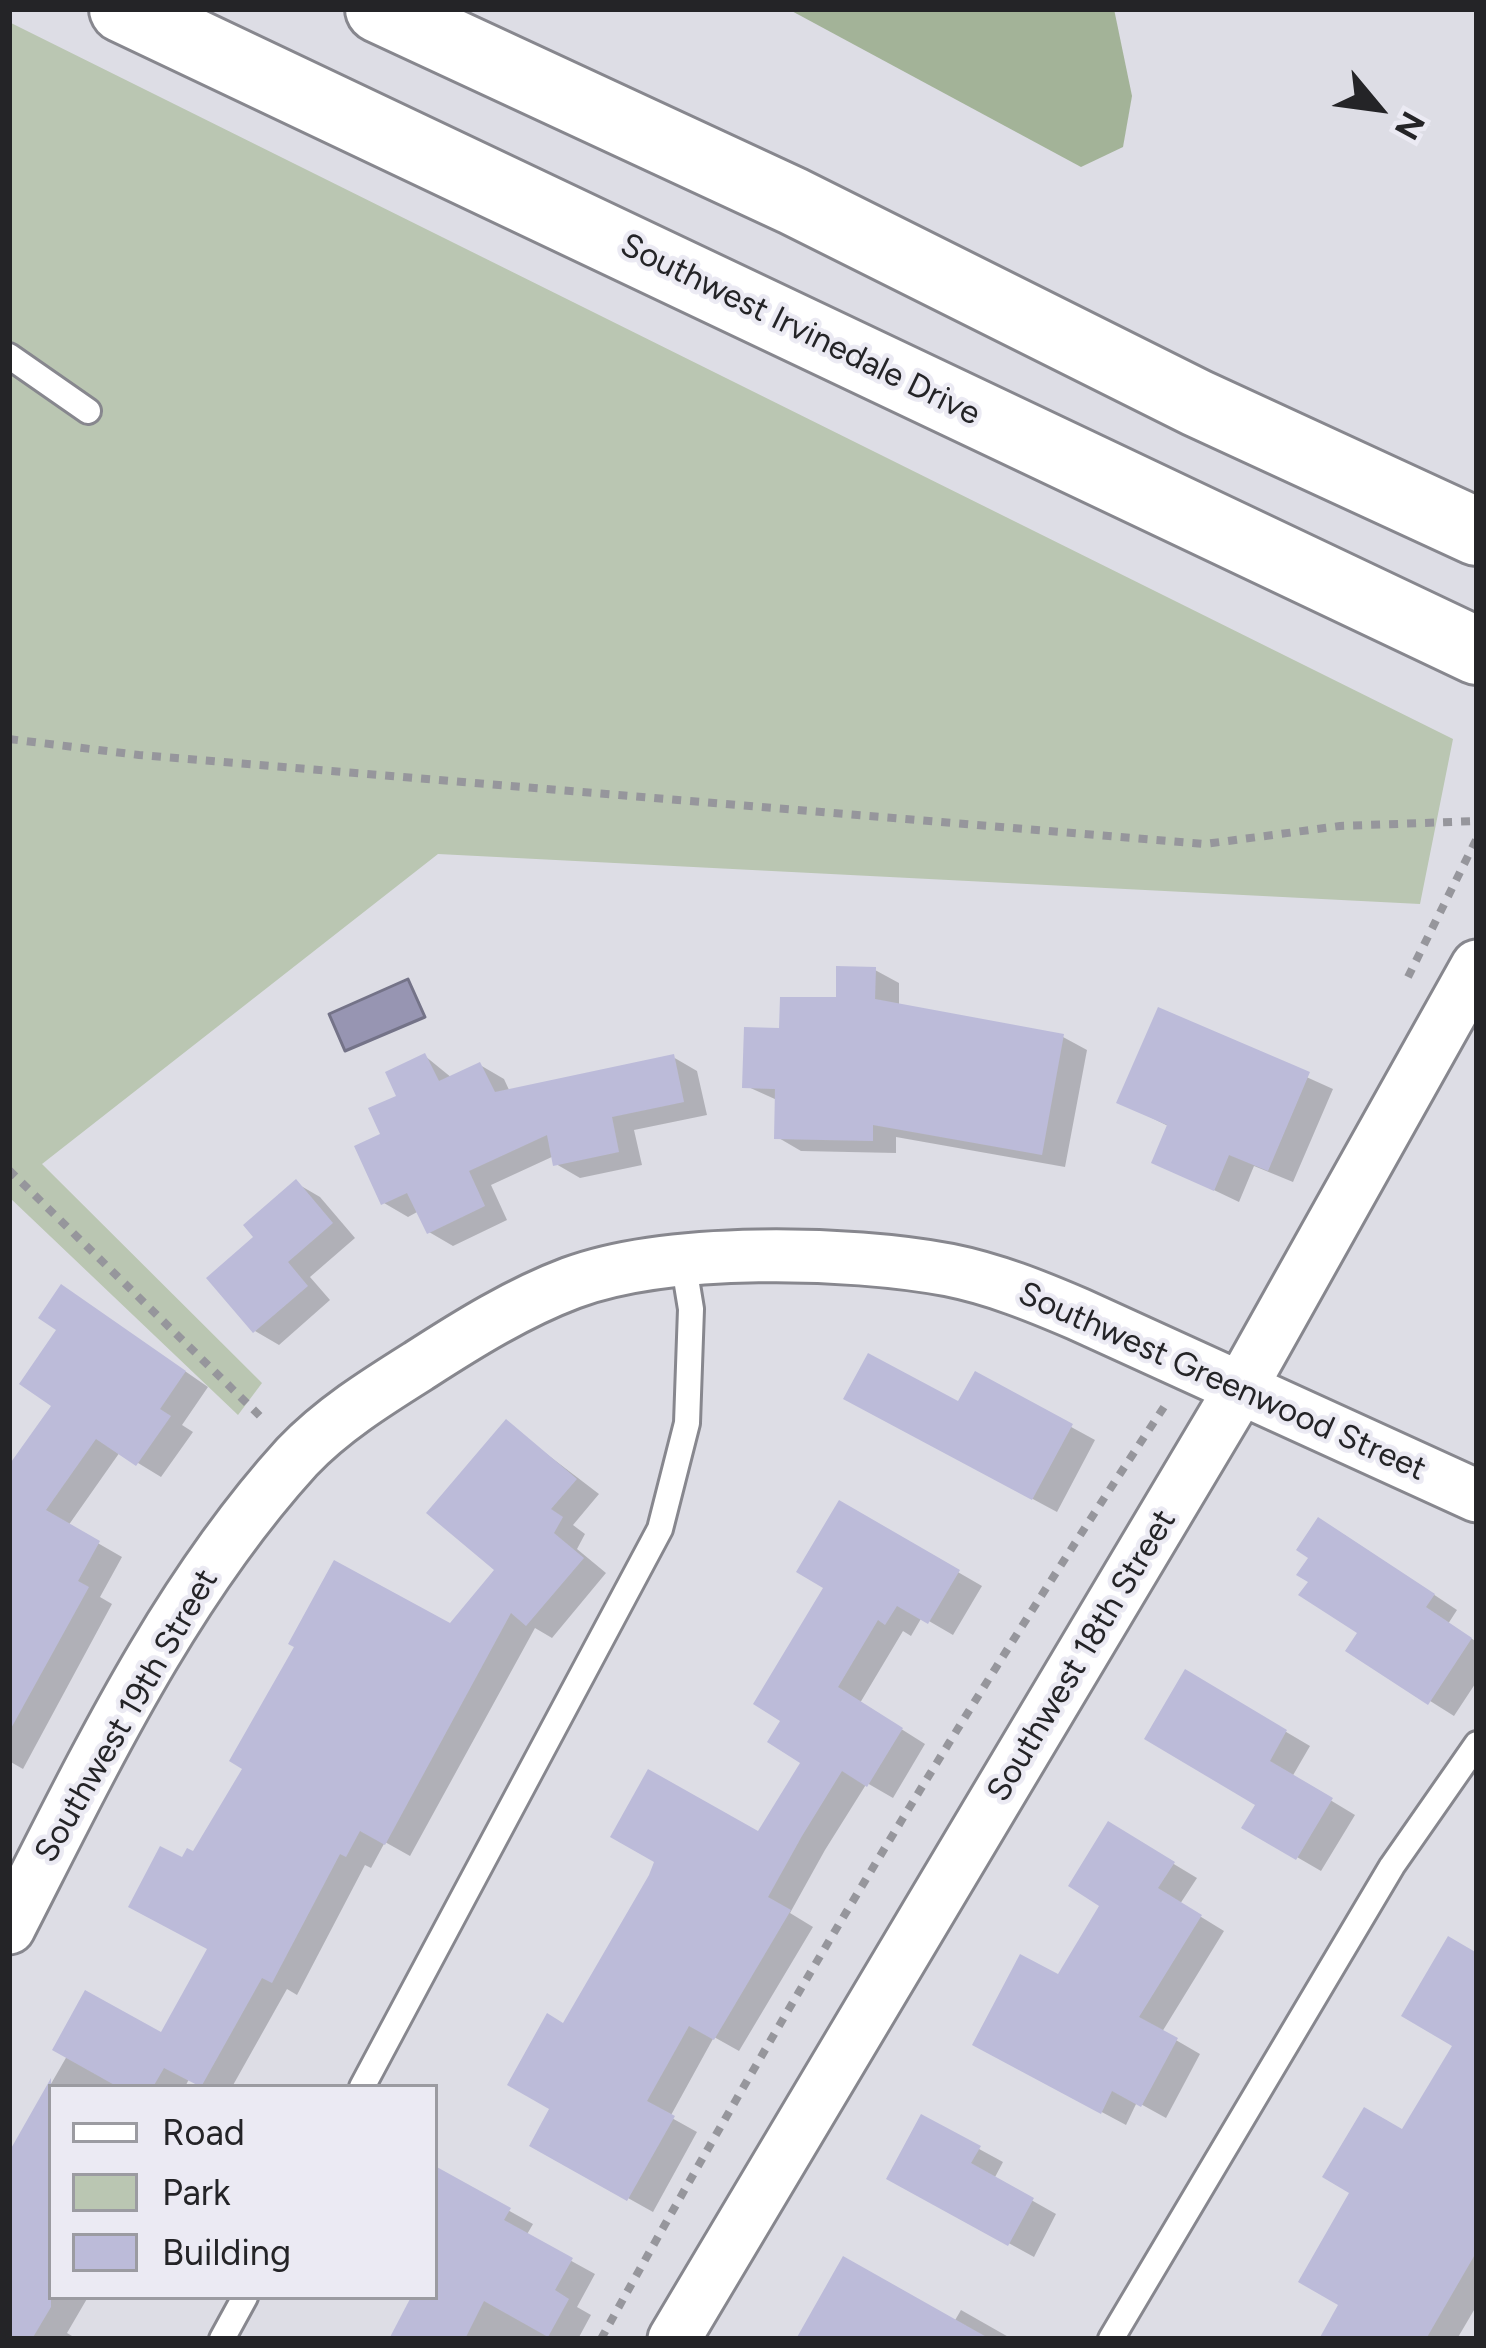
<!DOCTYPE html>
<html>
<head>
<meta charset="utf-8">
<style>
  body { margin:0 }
  #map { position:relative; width:1486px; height:2348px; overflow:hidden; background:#dddde5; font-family:Figtree,sans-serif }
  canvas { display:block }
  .frame { position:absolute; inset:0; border:12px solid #242427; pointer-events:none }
  .legend { position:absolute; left:48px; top:2084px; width:390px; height:216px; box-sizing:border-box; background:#ebeaf3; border:3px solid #9b9ba1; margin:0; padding:15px 21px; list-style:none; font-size:36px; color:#242427 }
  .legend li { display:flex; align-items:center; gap:24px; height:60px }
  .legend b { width:60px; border:3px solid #9b9ba1 }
  .north { position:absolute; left:1318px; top:48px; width:120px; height:120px; -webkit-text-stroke:9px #ebeaf3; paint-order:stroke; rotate:119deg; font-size:33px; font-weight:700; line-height:48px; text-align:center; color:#242427 }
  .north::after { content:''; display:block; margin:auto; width:42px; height:54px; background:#242427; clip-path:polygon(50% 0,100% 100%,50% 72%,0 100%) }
</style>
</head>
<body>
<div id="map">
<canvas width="1486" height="2348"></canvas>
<div class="frame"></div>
<ul class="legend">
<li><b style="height:15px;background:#fff"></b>Road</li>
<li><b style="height:33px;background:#bac6b2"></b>Park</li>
<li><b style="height:33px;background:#bcbbd9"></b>Building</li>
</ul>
<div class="north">N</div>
</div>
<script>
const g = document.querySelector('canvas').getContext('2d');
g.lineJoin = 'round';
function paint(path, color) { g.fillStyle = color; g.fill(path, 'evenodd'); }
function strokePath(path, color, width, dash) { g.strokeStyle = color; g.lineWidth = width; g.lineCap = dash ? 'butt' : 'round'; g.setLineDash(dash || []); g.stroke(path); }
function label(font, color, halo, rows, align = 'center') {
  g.font = font + ' Figtree,sans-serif'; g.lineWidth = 9; g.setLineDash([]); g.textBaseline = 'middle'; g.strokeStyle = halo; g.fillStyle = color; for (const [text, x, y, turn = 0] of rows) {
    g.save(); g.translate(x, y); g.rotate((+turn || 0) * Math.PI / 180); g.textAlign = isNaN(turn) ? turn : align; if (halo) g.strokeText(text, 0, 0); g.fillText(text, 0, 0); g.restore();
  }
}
const green = new Path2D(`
  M 9,22 L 1453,739 L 1420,904 L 438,854 L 42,1164 L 262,1383 L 238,1415 L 9,1197 Z`);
const forest = new Path2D(`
  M 788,9 L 1114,9 L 1132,96 L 1123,147 L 1081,167 Z`);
const water = new Path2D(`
  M 408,979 L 425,1017 L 345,1051 L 329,1014 Z`);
const shadow = new Path2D(`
  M 875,970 L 899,983 L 899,1006 L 1063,1037 L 1087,1050 L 1065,1167 L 896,1137 L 896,1153 L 801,1151 L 777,1137 L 777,1100 L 746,1086 L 782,1031 L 839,1000 Z
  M 1160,1011 L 1333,1089 L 1293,1182 L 1254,1166 L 1239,1202 L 1155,1162 L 1170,1127 L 1120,1102 Z
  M 425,1056 L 452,1078 L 480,1065 L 504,1079 L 510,1092 L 673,1057 L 697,1071 L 707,1115 L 634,1130 L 642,1165 L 580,1178 L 556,1164 L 554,1156 L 491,1185 L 507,1220 L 453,1246 L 429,1232 L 419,1211 L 408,1217 L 384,1203 L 384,1135 Z
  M 296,1183 L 320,1197 L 355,1238 L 310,1277 L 330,1300 L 279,1345 L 255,1331 Z
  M 85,1302 L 208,1387 L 182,1425 L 193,1432 L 161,1477 L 120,1452 L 68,1526 L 122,1557 L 100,1597 L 112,1604 L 23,1769 L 9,1761 L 9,1470 L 55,1405 Z
  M 976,1375 L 1095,1440 L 1057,1512 L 871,1412 L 959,1406 Z
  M 506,1423 L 599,1494 L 573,1525 L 585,1534 L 577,1549 L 606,1573 L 552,1638 L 535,1628 L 410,1856 L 385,1842 L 371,1868 L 365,1865 L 297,1995 L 287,1989 L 232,2087 L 203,2087 L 189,2079 L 185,2087 L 51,2087 L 51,2297 L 88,2297 L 67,2333 L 77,2339 L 9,2339 L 9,2157 L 67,2056 L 162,2036 L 211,1948 L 184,1861 L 451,1627 L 498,1570 Z
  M 840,1504 L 982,1586 L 953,1635 L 922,1617 L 911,1636 L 903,1631 L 860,1703 L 925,1744 L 893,1798 L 867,1783 L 825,1850 L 790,1913 L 813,1927 L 739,2051 L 714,2037 L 670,2117 L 697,2132 L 653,2212 L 533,2145 L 553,2108 L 564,2027 L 760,1835 L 804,1762 L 784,1720 L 827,1587 Z
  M 1343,1534 L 1457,1610 L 1448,1624 L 1477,1642 L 1477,1681 L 1454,1716 L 1349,1650 L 1361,1632 L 1312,1581 Z
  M 1186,1673 L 1310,1746 L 1292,1777 L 1355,1815 L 1321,1871 L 1245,1827 L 1259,1804 Z
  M 1109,1825 L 1197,1878 L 1180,1904 L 1224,1931 L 1162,2032 L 1200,2054 L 1166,2118 L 1137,2102 L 1126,2125 L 999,2057 L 1059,1978 L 1103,1905 Z
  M 1477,1956 L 1477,2305 L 1457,2339 L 1322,2339 L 1342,2304 L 1403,2133 L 1456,2045 Z
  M 922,2118 L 1003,2162 L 994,2179 L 1056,2214 L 1034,2257 L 890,2178 Z
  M 435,2170 L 533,2224 L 526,2236 L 595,2274 L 577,2307 L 591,2315 L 578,2339 L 392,2339 L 412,2297 L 435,2297 Z
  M 961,2310 L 1012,2339 L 827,2339 L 954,2322 Z`);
const building = new Path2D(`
  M 836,966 L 876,967 L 875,999 L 1064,1034 L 1042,1155 L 873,1125 L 873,1141 L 774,1139 L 775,1089 L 742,1088 L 744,1027 L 779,1028 L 780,997 L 836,997 Z
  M 1158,1007 L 1310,1072 L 1268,1171 L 1229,1155 L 1214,1191 L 1151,1163 L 1167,1125 L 1116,1103 Z
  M 425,1053 L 439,1081 L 480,1062 L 495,1092 L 674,1054 L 684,1102 L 612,1117 L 619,1152 L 553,1166 L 547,1135 L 469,1171 L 485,1206 L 427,1234 L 407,1193 L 381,1205 L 354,1146 L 380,1134 L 368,1108 L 396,1096 L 385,1072 Z
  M 296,1179 L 333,1223 L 288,1262 L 308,1286 L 253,1333 L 206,1278 L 253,1237 L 243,1225 Z
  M 61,1284 L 186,1371 L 160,1409 L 171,1416 L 136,1466 L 96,1439 L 46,1510 L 100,1541 L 78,1581 L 89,1587 L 9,1732 L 9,1465 L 51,1406 L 19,1384 L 56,1330 L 38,1318 Z
  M 868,1353 L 958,1401 L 975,1371 L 1073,1424 L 1032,1500 L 843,1399 Z
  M 506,1419 L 577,1479 L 551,1509 L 563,1517 L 554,1533 L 584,1558 L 526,1626 L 511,1613 L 385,1845 L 360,1831 L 346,1857 L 340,1854 L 272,1983 L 262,1978 L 201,2087 L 164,2068 L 153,2087 L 118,2087 L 52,2050 L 85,1990 L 161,2032 L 207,1949 L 128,1907 L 160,1846 L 182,1857 L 187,1848 L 193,1851 L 242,1769 L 229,1761 L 294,1647 L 288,1644 L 334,1560 L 450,1623 L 494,1570 L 426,1513 Z
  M 839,1500 L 960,1570 L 928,1624 L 897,1606 L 885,1625 L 878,1620 L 838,1687 L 903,1728 L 867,1787 L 842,1771 L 802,1836 L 768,1897 L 791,1910 L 714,2040 L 689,2026 L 647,2101 L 675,2116 L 627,2201 L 529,2146 L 549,2109 L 507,2085 L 547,2013 L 563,2023 L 649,1875 L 654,1862 L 610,1837 L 648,1769 L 758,1831 L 800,1763 L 767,1742 L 780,1721 L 753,1704 L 823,1588 L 796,1572 Z
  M 1318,1517 L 1435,1594 L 1426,1607 L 1472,1638 L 1428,1705 L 1345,1651 L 1357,1633 L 1298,1595 L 1308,1582 L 1296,1575 L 1308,1558 L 1296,1550 Z
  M 1185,1669 L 1287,1730 L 1270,1761 L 1333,1798 L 1296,1860 L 1241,1828 L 1255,1805 L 1144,1739 Z
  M 1108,1821 L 1175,1862 L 1158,1888 L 1202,1915 L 1139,2017 L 1178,2038 L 1141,2107 L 1112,2091 L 1101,2114 L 972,2045 L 1020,1954 L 1058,1974 L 1099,1906 L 1068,1886 Z
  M 1448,1936 L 1477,1953 L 1477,2251 L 1426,2339 L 1319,2339 L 1338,2305 L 1298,2282 L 1349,2193 L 1322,2177 L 1364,2107 L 1402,2129 L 1452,2046 L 1401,2016 Z
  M 51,2078 L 51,2307 L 32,2339 L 9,2339 L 9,2152 Z
  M 921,2114 L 981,2146 L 971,2163 L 1034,2198 L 1008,2246 L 886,2179 Z
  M 435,2166 L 511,2208 L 504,2220 L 573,2258 L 555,2290 L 569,2299 L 548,2337 L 484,2301 L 465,2339 L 389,2339 L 411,2297 L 435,2297 Z
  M 843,2256 L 990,2339 L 796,2339 Z`);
const path = new Path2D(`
  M 9,739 L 139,755 L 1205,844 L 1340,826 L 1477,821
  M 1408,977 L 1477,838
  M 9,1170 L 265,1421
  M 601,2339 C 777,2021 963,1710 1164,1407`);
const service = new Path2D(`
  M 9,356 L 88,411
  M 362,2087 L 660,1529 L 687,1423 L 691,1309 L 683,1260
  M 222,2339 L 245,2297
  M 1111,2339 L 1392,1866 L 1477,1744`);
const minor = new Path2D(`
  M 9,1928 C 92,1766 173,1593 297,1457 C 332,1420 377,1392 420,1365 C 468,1334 518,1303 571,1283 C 668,1247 848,1251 949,1270 C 994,1279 1036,1296 1078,1314 L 1477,1496
  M 674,2339 L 1239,1391 L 1477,966`);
const secondary = new Path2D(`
  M 123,9 L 1477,651
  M 379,9 L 793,201 L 1197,403 L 1477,532`);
const streetNames = [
  ["Southwest Irvinedale Drive",800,330,26],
  ["Southwest Greenwood Street",1222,1382,24],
  ["Southwest 18th Street",1082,1656,-59],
  ["Southwest 19th Street",127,1716,-60]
];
paint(green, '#bac6b2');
paint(forest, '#a3b398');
paint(water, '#9795b2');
strokePath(water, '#747388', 3);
paint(shadow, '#0003');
paint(building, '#bcbbd9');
strokePath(service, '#87878e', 30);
strokePath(minor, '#87878e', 57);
strokePath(secondary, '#87878e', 72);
strokePath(path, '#96969c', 8, [9, 9]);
strokePath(service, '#fff', 24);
strokePath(minor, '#fff', 51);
strokePath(secondary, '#fff', 66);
label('33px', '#242427', '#ebeaf3', streetNames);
</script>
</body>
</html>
